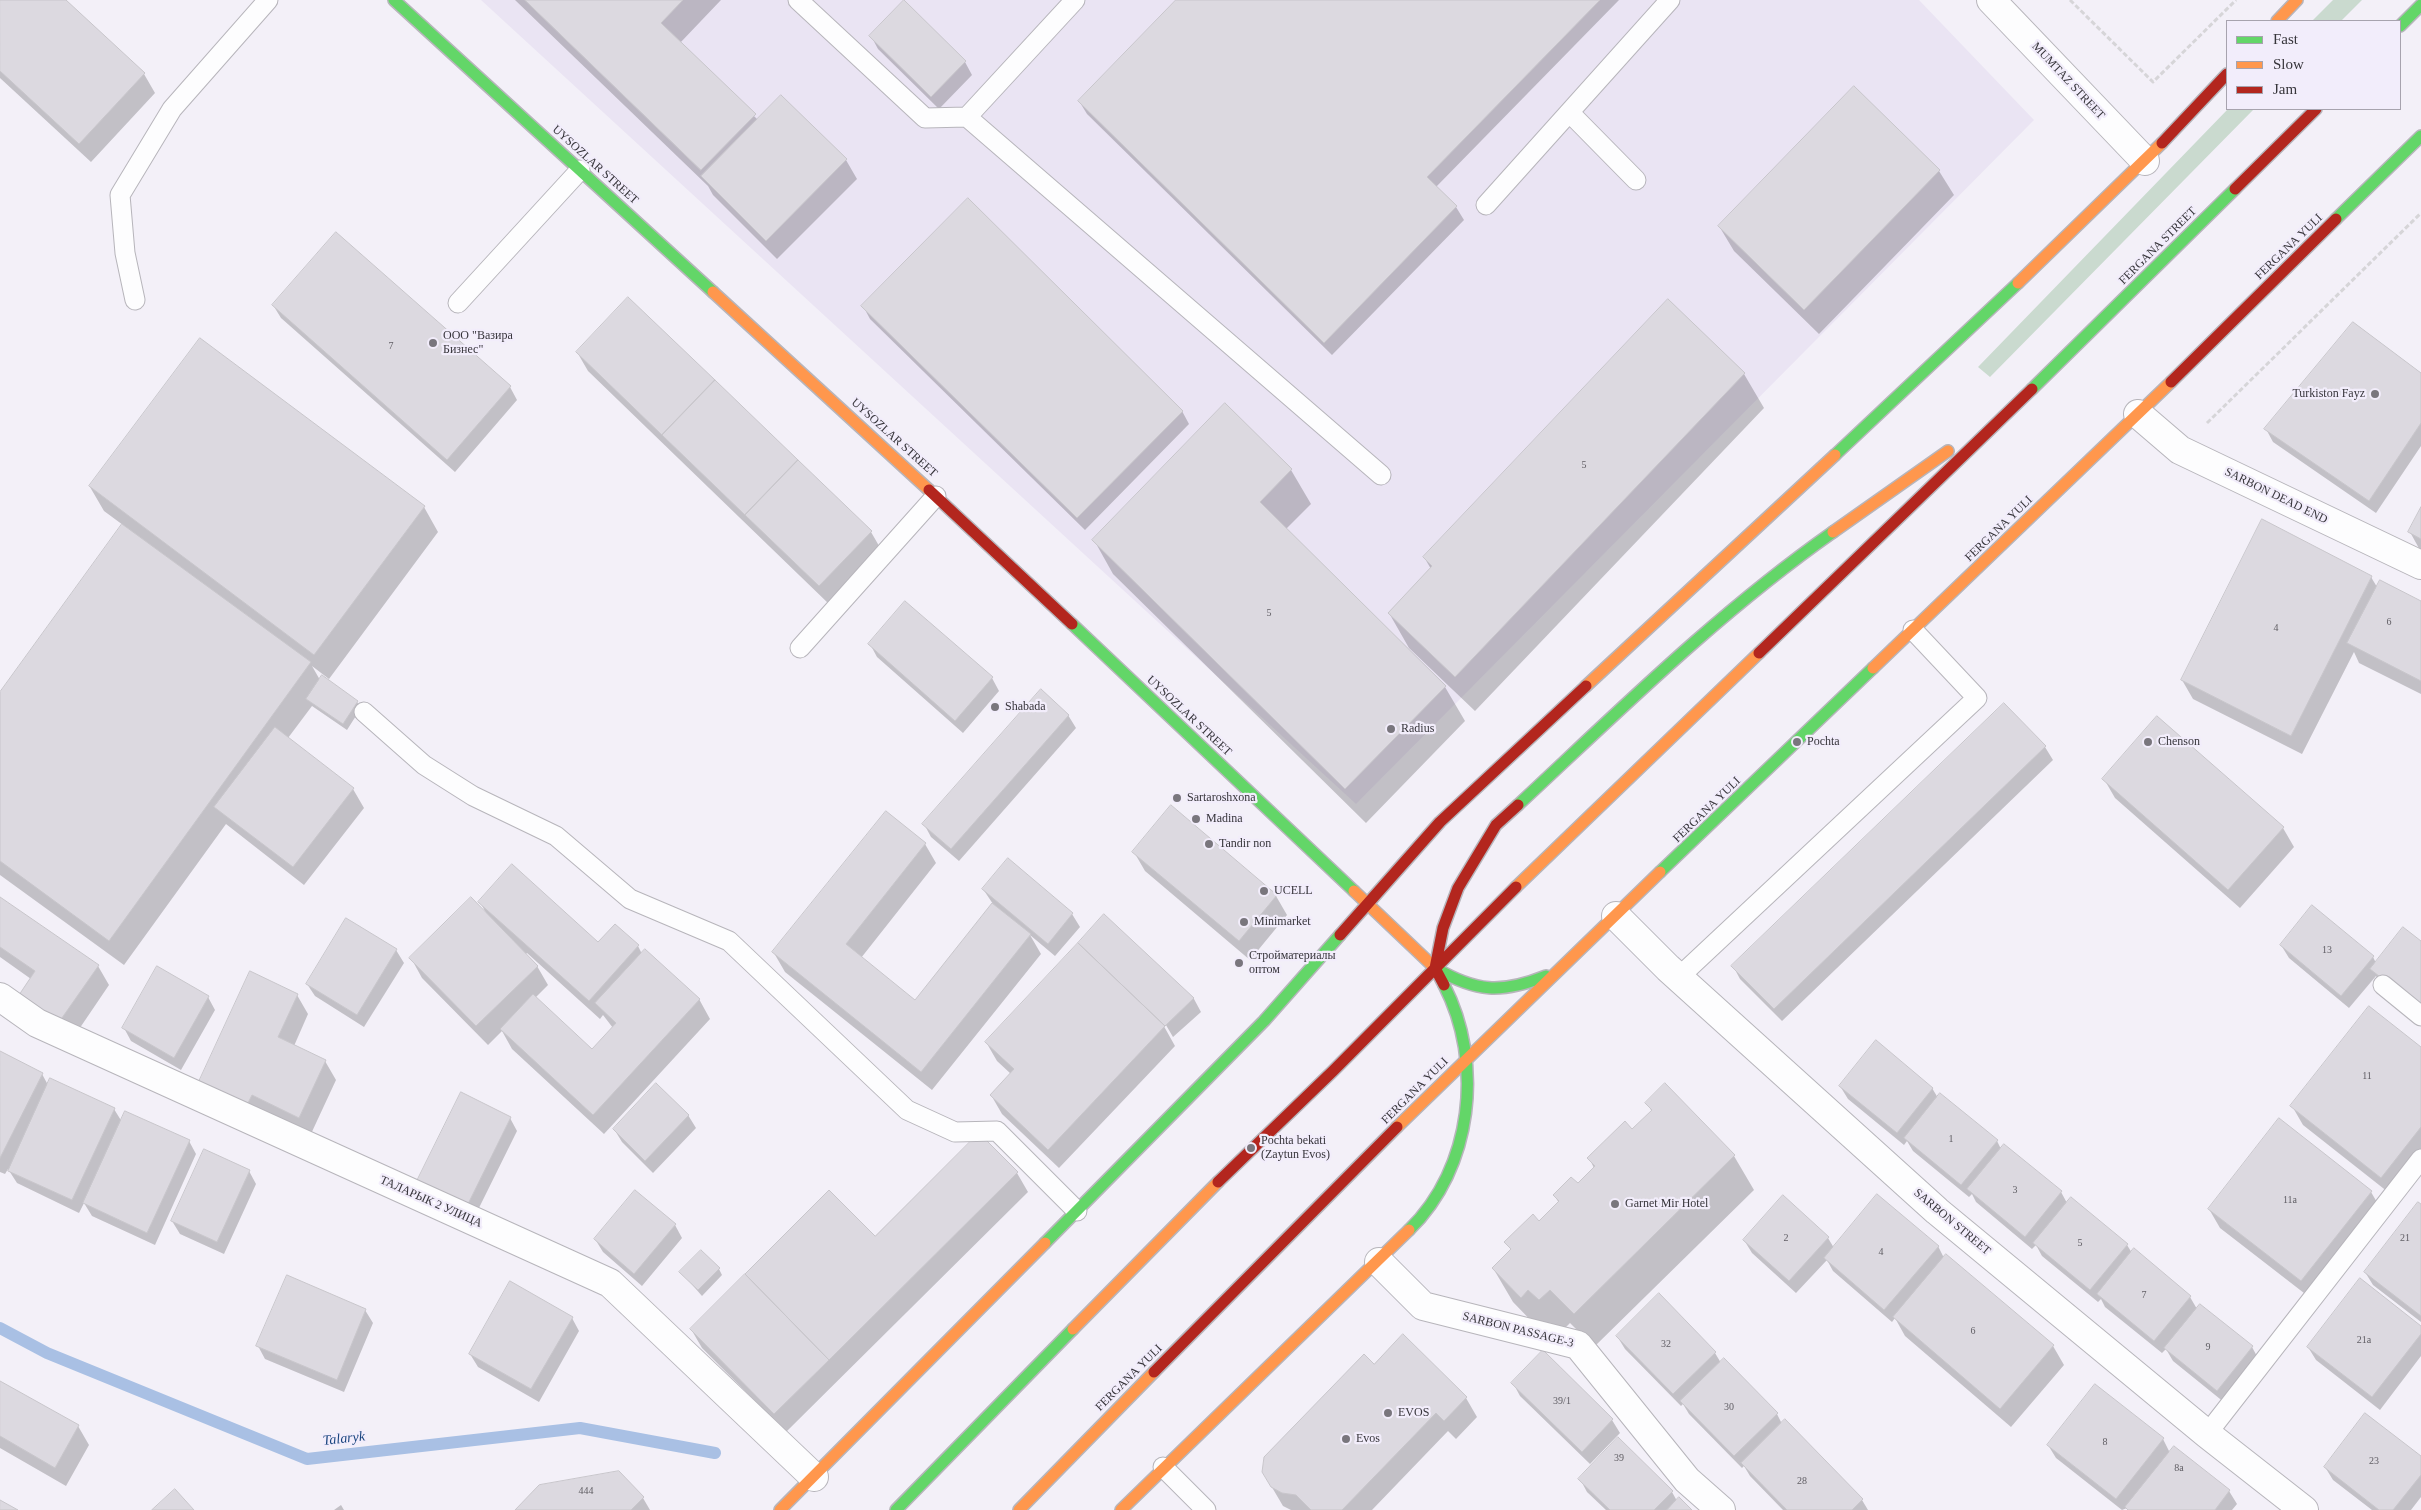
<!DOCTYPE html>
<html>
<head>
<meta charset="utf-8">
<style>
  body { margin:0 }
  #map { position:relative; width:2421px; height:1510px; overflow:hidden; background:#f3f0f8; font-family:"Times New Roman",serif }
  canvas { display:block }
  .legend { position:absolute; left:2226px; top:20px; width:175px; height:90px; box-sizing:border-box; background:#f2edfb; border:1px solid #a7a3ae; margin:0; padding:6px 9px; list-style:none; font-size:15px; color:#37353b }
  .legend li { display:flex; align-items:center; gap:10px; height:25px }
  .legend b { width:25px; border:1px solid #a7a3ae }
</style>
</head>
<body>
<div id="map">
<canvas width="2421" height="1510"></canvas>
<ul class="legend">
<li><b style="height:6px;background:#63d668"></b>Fast</li>
<li><b style="height:6px;background:#ff974d"></b>Slow</li>
<li><b style="height:6px;background:#b3261e"></b>Jam</li>
</ul>
</div>
<script>
const g = document.querySelector('canvas').getContext('2d');
g.lineJoin = 'round';
function paint(path, color) { g.fillStyle = color; g.fill(path, 'evenodd'); }
function strokePath(path, color, width, dash) { g.strokeStyle = color; g.lineWidth = width; g.lineCap = dash ? 'butt' : 'round'; g.setLineDash(dash || []); g.stroke(path); }
function label(font, color, halo, rows, align = 'center') {
  g.font = font + ' "Times New Roman",serif'; g.lineWidth = 4.5; g.setLineDash([]); g.textBaseline = 'middle'; g.strokeStyle = halo; g.fillStyle = color; for (const [text, x, y, turn = 0] of rows) {
    g.save(); g.translate(x, y); g.rotate((+turn || 0) * Math.PI / 180); g.textAlign = isNaN(turn) ? turn : align; if (halo) g.strokeText(text, 0, 0); g.fillText(text, 0, 0); g.restore();
  }
}
const built = new Path2D(`
  M 481,0 L 1919,0 L 2034,120 L 1356,804 Z`);
const green = new Path2D(`
  M 2333,0 L 2362,0 L 2341,21 L 2312,21 Z
  M 2228,109 L 2254,109 L 1990,377 L 1978,367 Z`);
const shadow = new Path2D(`
  M 0,0 L 64,0 L 144,74 L 155,93 L 91,162 L 0,78 Z
  M 515,0 L 721,0 L 680,43 L 758,120 L 846,160 L 857,179 L 777,259 L 713,195 L 708,186 Z
  M 1178,0 L 1619,0 L 1436,187 L 1456,207 L 1464,220 L 1332,355 L 1087,114 L 1079,101 Z
  M 904,2 L 965,62 L 972,75 L 939,109 L 878,49 L 871,36 Z
  M 1939,171 L 1954,195 L 1819,334 L 1734,251 L 1719,226 Z
  M 273,305 L 510,387 L 517,400 L 455,472 L 281,318 Z
  M 863,306 L 1182,411 L 1189,424 L 1085,530 L 870,319 Z
  M 577,352 L 871,532 L 882,551 L 830,605 L 588,371 Z
  M 1744,374 L 1764,408 L 1475,711 L 1409,648 L 1389,613 L 1431,569 L 1424,557 Z
  M 2421,375 L 2421,446 L 2376,513 L 2273,442 L 2266,429 Z
  M 1291,470 L 1311,504 L 1286,529 L 1445,687 L 1465,721 L 1366,823 L 1113,574 L 1094,540 Z
  M 90,487 L 424,507 L 438,532 L 329,679 L 312,666 L 320,680 L 322,677 L 357,702 L 361,708 L 347,730 L 312,706 L 288,738 L 353,789 L 364,808 L 304,885 L 226,824 L 124,965 L 0,875 L 0,694 L 123,525 L 104,511 Z
  M 2421,510 L 2421,552 L 2410,532 Z
  M 2371,577 L 2377,587 L 2421,603 L 2421,694 L 2359,663 L 2354,652 L 2302,754 L 2193,699 L 2182,680 Z
  M 870,644 L 992,678 L 999,691 L 963,733 L 877,657 Z
  M 2004,704 L 2045,747 L 2053,760 L 1782,1021 L 1740,979 L 1733,966 Z
  M 1068,715 L 1076,728 L 959,861 L 931,837 L 924,824 Z
  M 2104,779 L 2283,828 L 2294,847 L 2240,908 L 2115,798 Z
  M 886,813 L 925,844 L 936,863 L 861,958 L 915,1002 L 993,904 L 983,889 L 1008,860 L 1072,914 L 1080,927 L 1055,956 L 1030,935 L 1041,954 L 932,1090 L 785,972 L 774,953 Z
  M 1134,852 L 1276,896 L 1287,915 L 1250,960 L 1145,871 Z
  M 0,898 L 98,966 L 109,985 L 69,1044 L 31,979 L 0,957 Z
  M 480,902 L 599,944 L 638,946 L 642,954 L 699,999 L 710,1019 L 604,1134 L 512,1049 L 502,1031 L 488,1045 L 422,978 L 411,958 L 487,915 ZM 527,953 L 600,1019 L 603,1015 L 613,1028 L 592,1051 L 535,998 L 548,985 L 537,966 L 525,955 Z
  M 1104,916 L 1194,999 L 1201,1012 L 1173,1037 L 1163,1020 L 1161,1021 L 1175,1046 L 1059,1168 L 1002,1114 L 991,1095 L 1011,1074 L 997,1061 L 986,1042 Z
  M 2421,943 L 2379,982 L 2376,976 L 2349,1008 L 2289,958 L 2281,945 L 2373,957 L 2376,963 Z
  M 396,950 L 404,963 L 364,1027 L 315,996 L 307,984 Z
  M 297,995 L 308,1014 L 294,1046 L 325,1061 L 336,1080 L 310,1136 L 208,1107 Z
  M 208,997 L 215,1010 L 181,1070 L 131,1041 L 124,1028 Z
  M 2421,1049 L 2421,1160 L 2393,1196 L 2303,1125 L 2292,1106 Z
  M 0,1053 L 42,1074 L 48,1085 L 114,1109 L 122,1122 L 189,1141 L 196,1154 L 155,1245 L 92,1216 L 84,1203 L 79,1213 L 17,1183 L 8,1169 L 5,1174 L 0,1172 Z
  M 1665,1085 L 1734,1156 L 1754,1190 L 1594,1347 L 1570,1323 L 1559,1334 L 1541,1331 L 1513,1302 L 1493,1268 L 1511,1250 L 1506,1242 L 1539,1223 L 1559,1203 L 1554,1195 L 1578,1184 L 1594,1168 L 1589,1158 L 1632,1131 L 1652,1112 L 1647,1103 Z
  M 1840,1086 L 1932,1088 L 1938,1098 L 1997,1141 L 2001,1149 L 2061,1192 L 2067,1203 L 2127,1245 L 2132,1253 L 2190,1297 L 2197,1309 L 2252,1347 L 2259,1360 L 2225,1403 L 2173,1361 L 2166,1349 L 2162,1353 L 2105,1307 L 2101,1299 L 2098,1302 L 2042,1256 L 2036,1245 L 2032,1249 L 1976,1202 L 1972,1194 L 1969,1197 L 1913,1151 L 1907,1141 L 1904,1145 L 1848,1099 Z
  M 688,1115 L 696,1128 L 653,1173 L 622,1142 L 614,1129 Z
  M 510,1118 L 517,1131 L 474,1218 L 426,1194 Z
  M 979,1135 L 1017,1173 L 1028,1192 L 786,1432 L 702,1348 L 691,1329 L 875,1238 Z
  M 249,1171 L 256,1184 L 224,1254 L 180,1234 L 172,1221 Z
  M 2371,1192 L 2382,1211 L 2313,1300 L 2220,1228 L 2209,1209 Z
  M 2421,1206 L 2421,1322 L 2373,1285 L 2365,1272 Z
  M 675,1225 L 682,1238 L 642,1286 L 603,1252 L 595,1239 Z
  M 1828,1238 L 1834,1248 L 1938,1246 L 1944,1258 L 2053,1346 L 2064,1365 L 2011,1427 L 1905,1336 L 1895,1318 L 1892,1322 L 1833,1271 L 1827,1260 L 1796,1293 L 1752,1253 L 1744,1240 Z
  M 719,1269 L 722,1275 L 702,1296 L 681,1272 Z
  M 365,1310 L 373,1323 L 344,1392 L 265,1359 L 258,1346 Z
  M 572,1318 L 579,1331 L 539,1402 L 478,1367 L 470,1354 Z
  M 2421,1327 L 2421,1356 L 2380,1410 L 2316,1360 L 2308,1347 Z
  M 1617,1336 L 1715,1353 L 1721,1363 L 1777,1414 L 1782,1424 L 1862,1500 L 1868,1510 L 1783,1510 L 1750,1476 L 1744,1466 L 1742,1468 L 1689,1414 L 1683,1404 L 1681,1406 L 1625,1349 Z
  M 1543,1352 L 1612,1420 L 1620,1433 L 1590,1464 L 1520,1396 L 1513,1383 Z
  M 1374,1365 L 1466,1398 L 1477,1417 L 1456,1439 L 1448,1431 L 1372,1510 L 1291,1510 L 1283,1506 L 1263,1472 Z
  M 0,1382 L 78,1426 L 89,1445 L 66,1486 L 0,1448 Z
  M 2163,1439 L 2170,1453 L 2174,1448 L 2229,1491 L 2237,1504 L 2232,1510 L 2128,1510 L 2127,1508 L 2122,1510 L 2056,1458 L 2048,1445 Z
  M 2421,1458 L 2421,1497 L 2411,1510 L 2372,1510 L 2333,1480 L 2325,1467 Z
  M 1580,1479 L 1672,1492 L 1677,1501 L 1690,1510 L 1606,1510 L 1587,1492 Z
  M 643,1498 L 650,1510 L 516,1510 Z
  M 341,1505 L 344,1510 L 334,1510 Z`);
const stream = new Path2D(`
  M 0,1328 L 47,1353 L 307,1459 L 580,1428 L 715,1453`);
const building = new Path2D(`
  M 0,0 L 66,0 L 145,73 L 79,144 L 0,71 Z
  M 525,0 L 683,0 L 661,23 L 756,114 L 701,170 Z
  M 904,0 L 966,61 L 931,97 L 869,36 Z
  M 1176,0 L 1600,0 L 1427,177 L 1457,206 L 1324,343 L 1078,101 Z
  M 1854,86 L 1940,170 L 1804,310 L 1718,226 Z
  M 781,95 L 847,159 L 766,241 L 701,176 Z
  M 968,198 L 1183,411 L 1077,518 L 861,306 Z
  M 336,232 L 511,386 L 447,460 L 272,305 Z
  M 628,297 L 715,380 L 662,435 L 576,352 Z
  M 1668,299 L 1745,373 L 1455,677 L 1388,613 L 1432,566 L 1423,557 Z
  M 2353,322 L 2421,373 L 2421,423 L 2369,501 L 2264,429 Z
  M 200,338 L 425,506 L 314,655 L 89,486 Z
  M 715,380 L 798,460 L 745,515 L 662,435 Z
  M 1225,403 L 1292,469 L 1260,502 L 1446,686 L 1345,789 L 1092,540 Z
  M 798,460 L 872,531 L 819,586 L 745,515 Z
  M 2421,507 L 2421,539 L 2408,532 Z
  M 2262,519 L 2372,576 L 2291,736 L 2181,680 Z
  M 122,524 L 311,662 L 109,941 L 0,861 L 0,692 Z
  M 2380,580 L 2421,601 L 2421,681 L 2347,643 Z
  M 905,601 L 993,677 L 955,721 L 868,644 Z
  M 322,675 L 358,701 L 343,724 L 306,699 Z
  M 1041,689 L 1069,715 L 951,849 L 922,824 Z
  M 2004,703 L 2046,746 L 1774,1009 L 1731,966 Z
  M 2157,716 L 2284,827 L 2228,890 L 2102,779 Z
  M 275,727 L 354,788 L 293,867 L 214,807 Z
  M 1171,805 L 1277,895 L 1239,941 L 1132,852 Z
  M 886,811 L 926,843 L 846,944 L 915,1000 L 992,903 L 1031,934 L 921,1072 L 772,952 Z
  M 1008,858 L 1073,913 L 1048,944 L 982,889 Z
  M 512,864 L 598,942 L 615,924 L 639,945 L 589,1001 L 478,902 Z
  M 0,897 L 99,965 L 57,1025 L 17,998 L 35,971 L 0,947 Z
  M 471,897 L 538,966 L 476,1026 L 409,958 Z
  M 2312,905 L 2374,956 L 2341,996 L 2280,945 Z
  M 1104,914 L 1194,998 L 1165,1026 L 1078,943 Z
  M 346,918 L 397,949 L 357,1015 L 306,984 Z
  M 2403,927 L 2421,941 L 2421,1009 L 2370,969 Z
  M 1078,943 L 1165,1026 L 1048,1150 L 990,1095 L 1014,1069 L 985,1042 Z
  M 645,949 L 700,999 L 593,1115 L 500,1029 L 533,994 L 592,1049 L 616,1023 L 595,1003 Z
  M 157,966 L 209,996 L 174,1058 L 122,1028 Z
  M 250,971 L 298,994 L 278,1037 L 326,1060 L 299,1118 L 252,1095 L 244,1111 L 196,1088 Z
  M 2369,1006 L 2421,1047 L 2421,1127 L 2381,1178 L 2290,1106 Z
  M 1876,1040 L 1933,1088 L 1897,1133 L 1839,1086 Z
  M 0,1051 L 43,1073 L 0,1158 Z
  M 50,1078 L 115,1108 L 72,1200 L 8,1171 Z
  M 656,1083 L 689,1115 L 645,1161 L 613,1129 Z
  M 1665,1083 L 1735,1155 L 1574,1314 L 1550,1290 L 1539,1300 L 1528,1290 L 1521,1298 L 1492,1268 L 1511,1249 L 1504,1242 L 1533,1214 L 1539,1221 L 1559,1201 L 1553,1195 L 1571,1177 L 1578,1183 L 1595,1166 L 1587,1158 L 1625,1121 L 1632,1129 L 1652,1110 L 1645,1103 Z
  M 461,1092 L 511,1117 L 467,1206 L 417,1181 Z
  M 1940,1093 L 1998,1140 L 1961,1185 L 1904,1138 Z
  M 125,1111 L 190,1140 L 147,1233 L 83,1203 Z
  M 2279,1118 L 2372,1191 L 2301,1281 L 2208,1209 Z
  M 979,1133 L 1018,1172 L 829,1360 L 745,1274 L 829,1190 L 875,1236 Z
  M 2004,1144 L 2062,1191 L 2025,1237 L 1967,1189 Z
  M 204,1149 L 250,1170 L 217,1242 L 171,1221 Z
  M 635,1190 L 676,1224 L 634,1274 L 594,1239 Z
  M 1877,1194 L 1939,1246 L 1884,1310 L 1824,1258 Z
  M 1783,1195 L 1829,1237 L 1789,1281 L 1743,1240 Z
  M 2071,1197 L 2128,1244 L 2090,1290 L 2033,1243 Z
  M 2418,1202 L 2421,1204 L 2421,1316 L 2364,1272 Z
  M 2134,1248 L 2191,1296 L 2154,1341 L 2097,1294 Z
  M 701,1250 L 720,1268 L 698,1290 L 679,1272 Z
  M 1946,1254 L 2054,1345 L 2000,1409 L 1893,1317 Z
  M 745,1274 L 829,1360 L 774,1414 L 690,1329 Z
  M 287,1275 L 366,1309 L 337,1380 L 256,1346 Z
  M 2360,1278 L 2421,1326 L 2421,1334 L 2372,1397 L 2307,1347 Z
  M 510,1281 L 573,1317 L 531,1389 L 469,1354 Z
  M 1659,1293 L 1716,1352 L 1673,1394 L 1616,1336 Z
  M 2200,1304 L 2253,1346 L 2217,1391 L 2164,1348 Z
  M 1403,1334 L 1467,1397 L 1444,1421 L 1436,1413 L 1342,1510 L 1311,1510 L 1296,1495 L 1282,1493 L 1271,1487 L 1262,1472 L 1264,1457 L 1364,1354 L 1374,1364 Z
  M 1543,1350 L 1613,1419 L 1582,1452 L 1511,1383 Z
  M 1724,1358 L 1778,1413 L 1734,1456 L 1680,1401 Z
  M 0,1381 L 79,1425 L 55,1468 L 0,1436 Z
  M 2095,1384 L 2164,1438 L 2116,1499 L 2047,1445 Z
  M 2365,1413 L 2421,1456 L 2421,1475 L 2393,1510 L 2379,1510 L 2324,1467 Z
  M 1785,1419 L 1863,1499 L 1852,1510 L 1787,1510 L 1741,1463 Z
  M 1618,1437 L 1673,1491 L 1654,1510 L 1610,1510 L 1578,1479 Z
  M 2174,1446 L 2230,1490 L 2215,1510 L 2128,1510 L 2125,1507 Z
  M 619,1471 L 644,1497 L 631,1510 L 515,1510 L 539,1485 Z
  M 175,1489 L 194,1510 L 152,1510 Z
  M 1679,1497 L 1692,1510 L 1667,1510 Z
  M 0,1500 L 18,1510 L 0,1510 Z`);
const path = new Path2D(`
  M 2070,0 L 2153,82 L 2236,0
  M 2207,423 L 2421,213`);
const lane = new Path2D(`
  M 798,0 L 925,118 L 967,117 L 1075,0
  M 1570,113 L 1636,180
  M 967,117 L 1381,475
  M 1486,205 L 1670,0
  M 135,300 L 125,253 L 120,195 L 172,109 L 268,0
  M 458,303 L 580,170
  M 800,648 L 936,496
  M 364,712 L 424,765 L 473,796 L 556,836 L 630,899 L 729,941 L 907,1110 L 955,1132 L 997,1131 L 1077,1211
  M 1679,977 L 1977,698 L 1913,630
  M 2383,985 L 2421,1016
  M 2207,1434 L 2421,1159
  M 1163,1467 L 1206,1510`);
const street = new Path2D(`
  M 1991,0 L 2145,161
  M 2138,414 L 2180,450 L 2421,565
  M 1616,916 L 1668,968 L 1937,1211 L 2207,1434 L 2304,1510
  M 0,997 L 37,1023 L 610,1283 L 814,1477
  M 1379,1262 L 1423,1306 L 1578,1345 L 1687,1480 L 1721,1510`);
const fast = new Path2D(`
  M 394,0 L 713,292
  M 2400,26 L 2421,5
  M 2336,219 L 2421,136
  M 2032,389 L 2235,189
  M 1835,455 L 2018,283
  M 1072,624 L 1354,891
  M 1518,805 C 1619,711 1719,612 1833,532
  M 1660,872 L 1873,668
  M 1435,968 C 1476,992 1501,994 1546,976
  M 1409,1230 C 1473,1168 1484,1062 1444,985
  M 1045,1243 L 1264,1021 L 1340,935
  M 896,1510 L 1073,1329`);
const slow = new Path2D(`
  M 2277,21 L 2297,0
  M 2018,283 L 2162,143
  M 713,292 L 929,490
  M 1833,532 L 1948,451
  M 1873,668 L 2171,382
  M 1586,686 L 1835,455
  M 1516,887 L 1759,653
  M 1354,891 L 1435,968
  M 1397,1127 L 1660,872
  M 1073,1329 L 1218,1182
  M 780,1510 L 1045,1243
  M 1019,1510 L 1154,1372
  M 1121,1510 L 1409,1230`);
const jam = new Path2D(`
  M 2162,143 L 2227,74
  M 2235,189 L 2316,109
  M 2171,382 L 2336,219
  M 929,490 L 1072,624
  M 1759,653 L 2032,389
  M 1340,935 L 1440,822 L 1586,686
  M 1444,985 L 1435,968 L 1443,928 L 1458,888 L 1496,825 L 1518,805
  M 1218,1182 L 1333,1071 L 1516,887
  M 1154,1372 L 1397,1127`);
const markers = [
  [433,343,5,"#79767d"],
  [2375,394,5,"#79767d"],
  [995,707,5,"#79767d"],
  [1391,729,5,"#79767d"],
  [1797,742,5,"#79767d"],
  [2148,742,5,"#79767d"],
  [1177,798,5,"#79767d"],
  [1196,819,5,"#79767d"],
  [1209,844,5,"#79767d"],
  [1264,891,5,"#79767d"],
  [1244,922,5,"#79767d"],
  [1239,963,5,"#79767d"],
  [1251,1148,5,"#79767d"],
  [1615,1204,5,"#79767d"],
  [1388,1413,5,"#79767d"],
  [1346,1439,5,"#79767d"]
];
const numberNames = [
  ["7",391,346],
  ["5",1584,465],
  ["5",1269,613],
  ["6",2389,622],
  ["4",2276,628],
  ["13",2327,950],
  ["11",2367,1076],
  ["1",1951,1139],
  ["3",2015,1190],
  ["11a",2290,1200],
  ["2",1786,1238],
  ["21",2405,1238],
  ["5",2080,1243],
  ["4",1881,1252],
  ["7",2144,1295],
  ["6",1973,1331],
  ["21a",2364,1340],
  ["32",1666,1344],
  ["9",2208,1347],
  ["39/1",1562,1401],
  ["30",1729,1407],
  ["8",2105,1442],
  ["39",1619,1458],
  ["23",2374,1461],
  ["8a",2179,1468],
  ["28",1802,1481],
  ["444",586,1491]
];
const streetNames = [
  ["MUMTАZ STREET",2068,81,47],
  ["UYSOZLAR STREET",595,165,42],
  ["FERGANA STREET",2158,246,-45],
  ["FERGANA YULI",2289,247,-44],
  ["UYSOZLAR STREET",894,438,42],
  ["SARBON DEAD END",2276,496,26],
  ["FERGANA YULI",1999,529,-44],
  ["UYSOZLAR STREET",1189,716,43],
  ["FERGANA YULI",1707,810,-44],
  ["FERGANA YULI",1415,1091,-45],
  ["ТАЛАРЫК 2 УЛИЦА",431,1202,24],
  ["SARBON STREET",1952,1222,40],
  ["SARBON PASSAGE-3",1518,1330,14],
  ["FERGANA YULI",1129,1378,-45]
];
const poiNames = [
  ["OOO \"Вазира",443,336],
  ["Бизнес\"",443,350],
  ["Turkiston Fayz",2365,394,"right"],
  ["Shabada",1005,707],
  ["Radius",1401,729],
  ["Pochta",1807,742],
  ["Chenson",2158,742],
  ["Sartaroshxona",1187,798],
  ["Madina",1206,819],
  ["Tandir non",1219,844],
  ["UCELL",1274,891],
  ["Minimarket",1254,922],
  ["Стройматериалы",1249,956],
  ["оптом",1249,970],
  ["Pochta bekati",1261,1141],
  ["(Zaytun Evos)",1261,1155],
  ["Garnet Mir Hotel",1625,1204],
  ["EVOS",1398,1413],
  ["Evos",1356,1439]
];
const waterNames = [
  ["Talaryk",344,1439,-6]
];
paint(built, '#eae4f3');
paint(green, '#cadacf');
paint(shadow, '#0003');
strokePath(stream, '#a9c0e4', 12);
paint(building, '#dcd9e0');
strokePath(building, '#c8c6cb', 1);
strokePath(lane, '#b7b5bb', 21);
strokePath(street, '#b7b5bb', 30);
strokePath(fast, '#b7b5bb', 14);
strokePath(slow, '#b7b5bb', 14);
strokePath(jam, '#b7b5bb', 14);
strokePath(path, '#d6d5d8', 3, [5, 2.5]);
strokePath(lane, '#fdfdfe', 19);
strokePath(street, '#fdfdfe', 28);
strokePath(fast, '#63d668', 11);
strokePath(slow, '#ff974d', 11);
strokePath(jam, '#b3261e', 11);
for (const [x, y, r, color] of markers) { const dot = new Path2D(); dot.arc(x, y, r, 0, 2 * Math.PI); g.fillStyle = color; g.fill(dot); strokePath(dot, '#f2edfb', 2); }
label('10px', '#605e64', null, numberNames);
label('12px', '#37353b', '#f2edfb', streetNames);
label('12px', '#37353b', '#f2edfb', poiNames, 'left');
label('italic 14px', '#18447e', '#f2edfb', waterNames);
</script>
</body>
</html>
